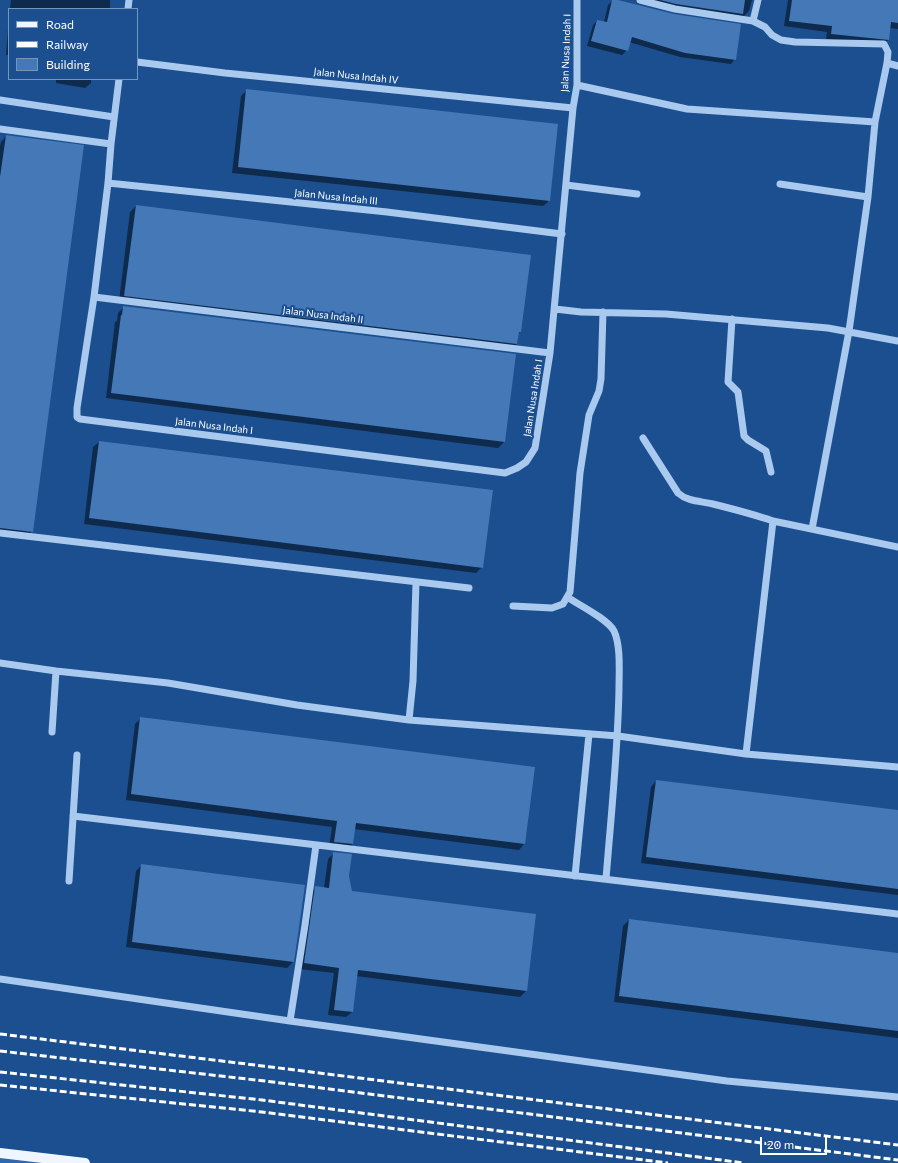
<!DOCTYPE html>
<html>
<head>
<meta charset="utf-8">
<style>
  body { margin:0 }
  #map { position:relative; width:898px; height:1163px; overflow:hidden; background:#1b4f8f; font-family:Commissioner,sans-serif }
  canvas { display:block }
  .legend { position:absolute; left:8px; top:8px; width:130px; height:72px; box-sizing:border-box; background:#1b4f8f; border:1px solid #7695bc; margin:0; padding:5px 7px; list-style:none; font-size:12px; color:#fff }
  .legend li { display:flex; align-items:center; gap:8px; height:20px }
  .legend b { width:20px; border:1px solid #7695bc }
  .scale { position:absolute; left:760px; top:1137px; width:67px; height:18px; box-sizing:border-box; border:2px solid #fff; border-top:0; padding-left:5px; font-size:12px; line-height:14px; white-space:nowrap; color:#fff; -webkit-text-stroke:3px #1b4f8f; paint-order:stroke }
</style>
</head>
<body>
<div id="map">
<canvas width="898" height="1163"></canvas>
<ul class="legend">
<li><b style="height:5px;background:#f0f6ff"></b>Road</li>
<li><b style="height:5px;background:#fff"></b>Railway</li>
<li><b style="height:11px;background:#4478b7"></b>Building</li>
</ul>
<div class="scale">20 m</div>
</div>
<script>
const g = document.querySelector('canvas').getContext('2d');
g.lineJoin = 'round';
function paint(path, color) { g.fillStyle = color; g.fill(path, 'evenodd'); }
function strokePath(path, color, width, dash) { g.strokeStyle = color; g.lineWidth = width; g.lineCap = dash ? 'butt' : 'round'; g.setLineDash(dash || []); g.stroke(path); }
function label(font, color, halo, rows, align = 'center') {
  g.font = font + ' Commissioner,sans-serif'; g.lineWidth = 4; g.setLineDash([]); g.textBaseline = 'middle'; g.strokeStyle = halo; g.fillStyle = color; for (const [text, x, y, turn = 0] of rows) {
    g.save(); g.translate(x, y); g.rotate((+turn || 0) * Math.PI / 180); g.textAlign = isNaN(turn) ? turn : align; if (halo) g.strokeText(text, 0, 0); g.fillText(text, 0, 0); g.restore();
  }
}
const green = new Path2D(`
  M 0,1153 L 85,1163 L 0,1163 Z`);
const shadow = new Path2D(`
  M 11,0 L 110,0 L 110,8 L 112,8 L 10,9 Z
  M 613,0 L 614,0 L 735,59 L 731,64 L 680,57 L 629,42 L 627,50 L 622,55 L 587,46 L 593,25 L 597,21 L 604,22 L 608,5 Z
  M 635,0 L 752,0 L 749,11 L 743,17 L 670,10 Z
  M 788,0 L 898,0 L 898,29 L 889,28 L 888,40 L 882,46 L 826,39 L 827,32 L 784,26 Z
  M 9,17 L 9,55 L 6,55 Z
  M 56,79 L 91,79 L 91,83 L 85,88 L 56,83 Z
  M 247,90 L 549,201 L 543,206 L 232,173 L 241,96 Z
  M 6,136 L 32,531 L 26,537 L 0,534 L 0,146 L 1,142 Z
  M 136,206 L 520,332 L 518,334 L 517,344 L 511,349 L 119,301 L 130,212 Z
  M 124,307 L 515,355 L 504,442 L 498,448 L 106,398 L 115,322 L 117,321 L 118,313 Z
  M 99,442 L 492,491 L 482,567 L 476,573 L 84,524 L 93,447 Z
  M 141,718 L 524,844 L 519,850 L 354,829 L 353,844 L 347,850 L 329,848 L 332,827 L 126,800 L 135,724 Z
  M 656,781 L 898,811 L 898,895 L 641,863 L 651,787 Z
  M 334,853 L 348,876 L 351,892 L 526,991 L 520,997 L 356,976 L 352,1012 L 346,1017 L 328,1015 L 334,973 L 299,969 L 310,893 L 316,887 L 324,888 L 328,859 Z
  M 142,865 L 293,962 L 287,968 L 126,947 L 136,871 Z
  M 629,920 L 898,954 L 898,1038 L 614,1002 L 623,926 Z`);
const building = new Path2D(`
  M 612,0 L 618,0 L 674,14 L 741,24 L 736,60 L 685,53 L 632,37 L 628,51 L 591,41 L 597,20 L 607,22 Z
  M 660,0 L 745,0 L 743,14 L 676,4 Z
  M 792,0 L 898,0 L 898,23 L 891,22 L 889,40 L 831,34 L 832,26 L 789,21 Z
  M 246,89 L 558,124 L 550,201 L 238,167 Z
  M 6,135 L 84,145 L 33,532 L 0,528 L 0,177 Z
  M 136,205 L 531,255 L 521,332 L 519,332 L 517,344 L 124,296 Z
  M 123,306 L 516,354 L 505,442 L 111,393 L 121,315 L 122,315 Z
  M 99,441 L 493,490 L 483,568 L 89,518 Z
  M 140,717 L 535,767 L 525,844 L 356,823 L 353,844 L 334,842 L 337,821 L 131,794 Z
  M 656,780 L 898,810 L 898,889 L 646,857 Z
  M 333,852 L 352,854 L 349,876 L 352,891 L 536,914 L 527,991 L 358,970 L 353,1012 L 334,1010 L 339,968 L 304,963 L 315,886 L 329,888 Z
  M 141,864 L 305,885 L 294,962 L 132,942 Z
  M 629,919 L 898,953 L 898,1031 L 619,996 Z`);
const minor = new Path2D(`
  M 640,0 L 675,9 L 753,21 L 765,27 L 772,35 L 781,40 L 795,42 L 884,44 L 888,52 L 887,63 L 875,122 L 868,197 L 849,331 L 812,529
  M 128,9 L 129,0
  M 753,21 L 758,0
  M 137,62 L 225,73 L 573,108
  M 887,63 L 898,66
  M 119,79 L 111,144 L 108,183 L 94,297 L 77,408 L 77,417 L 80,419 L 505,473 L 517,468 L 526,462 L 535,448 L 550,353 L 573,108 L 577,85 L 577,0
  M 577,85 L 687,109 L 875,122
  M 0,100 L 114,117
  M 0,129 L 111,144
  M 108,183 L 387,212 L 562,234
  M 780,184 L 868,197
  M 566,185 L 637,194
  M 94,297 L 550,353
  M 555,309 L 581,312 L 666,314 L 828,328 L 898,341
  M 732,319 L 728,382 L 738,392 L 744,436 L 748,440 L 766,451 L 771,472
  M 643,438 L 678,493 C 688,502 701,501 713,504 C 733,509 753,514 773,521 L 746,754
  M 773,521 L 898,547
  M 0,533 L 469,588
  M 567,597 C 579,605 608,619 614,631 C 621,646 619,672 619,688 C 618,752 611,816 606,879
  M 513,606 L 552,608 L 563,604 L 570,592 L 580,473 L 589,415 L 599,391 L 601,379 L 603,312
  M 0,663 L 56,671 L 168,683 L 297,705 L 409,720 L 618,736 L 746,754 L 898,767
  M 409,720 L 413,681 L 416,582
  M 52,732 L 56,671
  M 73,816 L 898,914
  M 575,876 L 589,734
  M 69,881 L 77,755
  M 0,979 L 290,1021 L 727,1081 L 898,1097
  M 290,1021 L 305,925 L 316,845`);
const major = new Path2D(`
  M 0,1153 L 85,1163`);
const rail = new Path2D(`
  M 0,1034 L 271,1067 L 898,1145
  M 0,1051 L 265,1081 L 898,1160
  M 0,1072 L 262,1100 L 744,1163
  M 0,1085 L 262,1112 L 668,1163`);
const streetNames = [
  ["Jalan Nusa Indah I",566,53,-88],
  ["Jalan Nusa Indah IV",356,76,6],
  ["Jalan Nusa Indah III",336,197,6],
  ["Jalan Nusa Indah II",323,315,7],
  ["Jalan Nusa Indah I",533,398,-81],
  ["Jalan Nusa Indah I",214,426,7]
];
paint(green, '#2e69ad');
paint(shadow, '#0007');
paint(building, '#4478b7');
strokePath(minor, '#a9c9ee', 7);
strokePath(major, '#f0f6ff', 10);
strokePath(rail, '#fff', 3, [7, 3]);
label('10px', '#fff', '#1b4f8f', streetNames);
</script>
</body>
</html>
